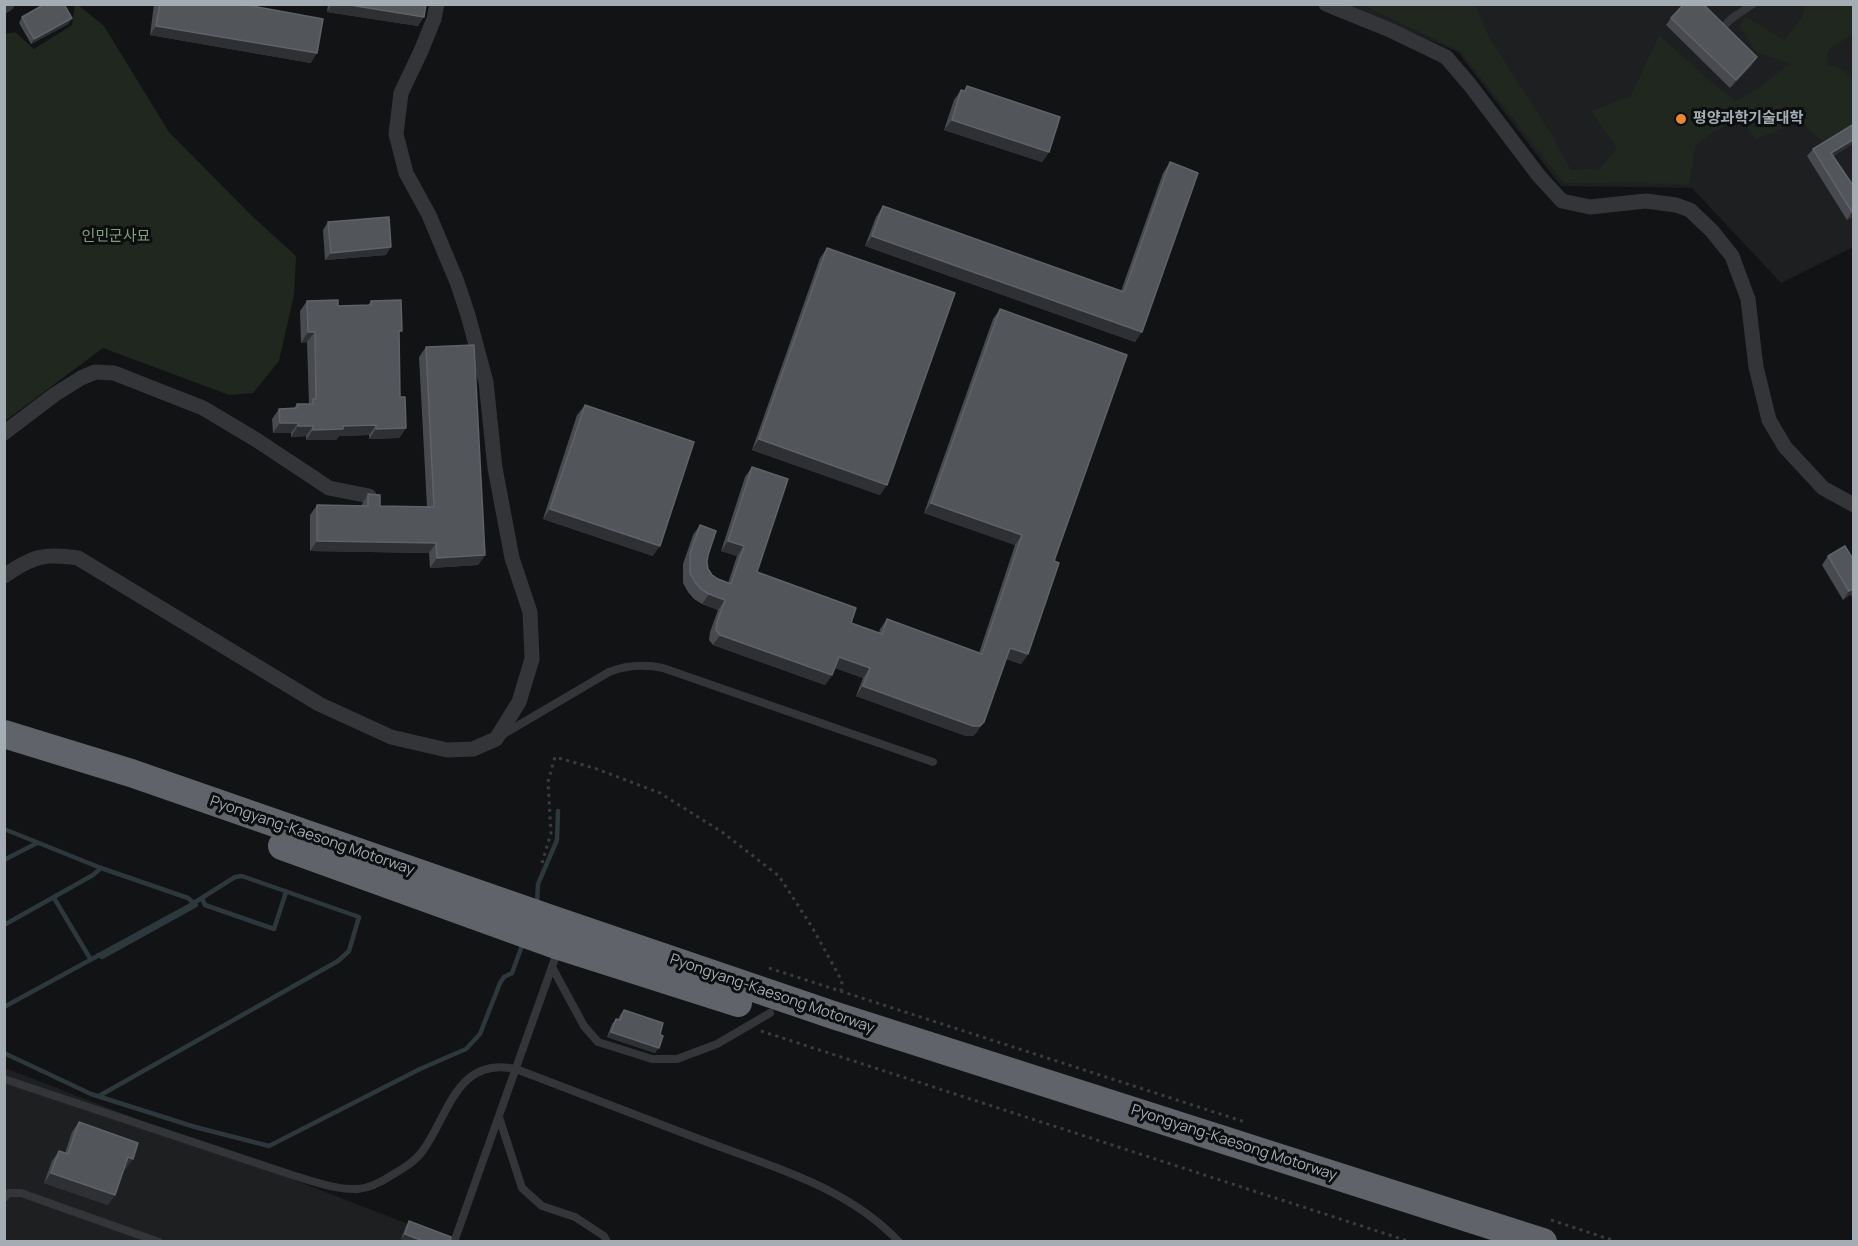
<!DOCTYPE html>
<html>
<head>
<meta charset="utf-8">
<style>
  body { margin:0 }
  #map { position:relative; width:1858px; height:1246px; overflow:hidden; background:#121314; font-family:Manrope,sans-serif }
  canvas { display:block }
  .frame { position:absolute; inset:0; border:6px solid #a4acb4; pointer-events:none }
</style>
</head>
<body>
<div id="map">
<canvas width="1858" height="1246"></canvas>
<div class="frame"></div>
</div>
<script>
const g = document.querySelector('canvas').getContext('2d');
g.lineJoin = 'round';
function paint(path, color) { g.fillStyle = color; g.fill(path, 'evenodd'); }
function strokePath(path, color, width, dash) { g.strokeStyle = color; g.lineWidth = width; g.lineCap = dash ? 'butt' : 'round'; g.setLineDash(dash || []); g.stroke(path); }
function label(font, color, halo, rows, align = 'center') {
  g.font = font + ' Manrope,"Noto Sans KR",sans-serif'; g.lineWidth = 6; g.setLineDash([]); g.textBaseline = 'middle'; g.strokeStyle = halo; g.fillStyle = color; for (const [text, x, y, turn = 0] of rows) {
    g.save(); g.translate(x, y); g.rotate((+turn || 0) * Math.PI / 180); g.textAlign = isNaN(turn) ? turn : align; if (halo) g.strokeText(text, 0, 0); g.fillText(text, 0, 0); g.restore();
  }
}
const built = new Path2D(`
  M 1346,5 L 1853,5 L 1853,247 L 1781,283 L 1692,188 L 1561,186 L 1458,52 Z
  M 5,1068 L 452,1241 L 5,1241 Z`);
const green = new Path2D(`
  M 75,5 L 78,5 L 104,26 L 169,132 L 251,215 L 296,256 L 294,295 L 279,361 L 253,393 L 229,395 L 103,348 L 5,421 L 5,34 L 15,32 L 34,49 L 72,25 Z
  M 1362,5 L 1475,5 L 1489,37 L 1553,137 L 1571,170 L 1601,168 L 1617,148 L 1591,111 L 1631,96 L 1659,35 L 1718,88 L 1736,101 L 1760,87 L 1789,64 L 1756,52 L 1740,26 L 1745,16 L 1784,40 L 1802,17 L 1805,5 L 1853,5 L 1853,34 L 1828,50 L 1827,64 L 1840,68 L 1853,81 L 1853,125 L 1822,141 L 1801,122 L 1756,139 L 1741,119 L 1713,132 L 1696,145 L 1689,184 L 1564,183 L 1460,51 Z`);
const stream = new Path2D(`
  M 4,829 L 101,868 L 188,898 L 196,905 L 102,957 L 98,955
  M 4,860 L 37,843
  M 54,898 L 91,960
  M 202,898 L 205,905 L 274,929 L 286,892
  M 537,904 L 538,884 L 557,840 L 558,811
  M 4,925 L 93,875 L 101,868
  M 4,1007 L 189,906 L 235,877 L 242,876 L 359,917 L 349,951 L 338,961 L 99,1096
  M 4,1053 L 91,1094 L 195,1127 L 269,1146 L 420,1069 L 466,1049 L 480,1034 L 500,983 L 504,977 L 512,973 L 523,943`);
const path = new Path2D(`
  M 542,863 L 551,833 L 548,782 L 555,757 L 594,768 L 660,793 L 722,832 L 779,876 L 812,927 L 842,981 L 841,991
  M 769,968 L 1245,1122
  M 761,1031 L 1411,1242
  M 1551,1220 L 1618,1242`);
const lane = new Path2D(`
  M 1723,27 L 1731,19 L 1753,4
  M 502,735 L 609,672 C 627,665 643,664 663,668 L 933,762
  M 552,967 L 584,1026 L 598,1042 L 652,1059 L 677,1059 L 717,1044 L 770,1013
  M 4,1079 L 295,1176 C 315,1182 337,1190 358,1189 C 369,1188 383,1181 392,1175 C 404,1168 416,1161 424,1149 C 449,1113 458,1056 516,1069 C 579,1093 643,1118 707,1142 C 774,1167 849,1188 899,1242
  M 499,1117 L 522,1188 L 542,1206 L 575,1217 L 604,1236 L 607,1242
  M 4,1198 L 9,1193 L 21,1193 L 159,1242
  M 454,1242 L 558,950`);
const street = new Path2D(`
  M 1326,4 L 1390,30 L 1446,57 L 1470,85 L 1539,176 L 1562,201 L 1590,207 L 1646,201 L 1676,205 L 1690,210 L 1712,231 L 1732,256 L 1748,299 L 1756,367 L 1769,420 L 1785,447 L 1823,488 L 1854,505
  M 4,6 L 7,4
  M 4,433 L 54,395 L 81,378 L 95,372 L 114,373 L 203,408 L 255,439 L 329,488 L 369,496
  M 4,576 C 33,556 44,553 78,558 L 319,704 L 391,737 L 447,750 L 473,749 L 496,739 L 519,702 L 532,659 L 530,612 L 512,558 L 495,468 L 486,382 L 468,315 L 457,282 L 429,215 L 406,173 L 396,134 L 401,93 L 421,51 L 434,19 L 437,4`);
const highway = new Path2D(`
  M 4,734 L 131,773 L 554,920 L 833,1015 L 1543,1242
  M 282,846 L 559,946 L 738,1003`);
const wall = new Path2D(`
  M 154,4 L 241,4 L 311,63 L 150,35 Z
  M 328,4 L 426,4 L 418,26 L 327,12 Z
  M 22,17 L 72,18 L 68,24 L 31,44 L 19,23 Z
  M 1671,18 L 1752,65 L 1730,88 L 1666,25 Z
  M 967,86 L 1049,152 L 1042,162 L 944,130 L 954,100 L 961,90 L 964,91 Z
  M 1854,124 L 1854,143 L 1833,156 L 1854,187 L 1854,216 L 1847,220 L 1807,156 L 1813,149 Z
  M 1170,162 L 1135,342 L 865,246 L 876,217 L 883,206 L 1121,291 L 1163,173 Z
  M 328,222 L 386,255 L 325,260 L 323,230 Z
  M 827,248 L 880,495 L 752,450 L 820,258 Z
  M 307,301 L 338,306 L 368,305 L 371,301 L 399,335 L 400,397 L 406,428 L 399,438 L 369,439 L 369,435 L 339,436 L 336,440 L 306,440 L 306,436 L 291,437 L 291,433 L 273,433 L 272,419 L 279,409 L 294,408 L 297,404 L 309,404 L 307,342 L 301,343 L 300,311 Z
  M 1000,309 L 1054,561 L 1028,654 L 1021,664 L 1006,659 L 977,732 L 973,736 L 966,736 L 856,696 L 863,678 L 835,668 L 832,675 L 825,685 L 713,645 L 709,640 L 710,632 L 718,610 L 702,604 L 694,599 L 688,592 L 683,583 L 683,564 L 693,535 L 700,525 L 708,555 L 707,562 L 708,569 L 712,575 L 718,579 L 728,583 L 737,556 L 721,551 L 745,477 L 752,467 L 757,572 L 851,623 L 879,633 L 880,629 L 887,619 L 979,653 L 1015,545 L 924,513 L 993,319 Z
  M 426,347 L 485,555 L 478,565 L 430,568 L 429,553 L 310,551 L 310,515 L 317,505 L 361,506 L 368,494 L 380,506 L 427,507 L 419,357 Z
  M 585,405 L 653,556 L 543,519 L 577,415 Z
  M 1828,556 L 1854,561 L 1854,602 L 1851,594 L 1843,600 L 1822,565 Z
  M 624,1010 L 660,1034 L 655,1053 L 607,1037 L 612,1024 L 616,1019 L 618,1020 L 620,1015 Z
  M 79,1122 L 126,1169 L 124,1168 L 108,1205 L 44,1183 L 52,1161 L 59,1151 L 65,1153 L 72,1132 Z
  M 409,1221 L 450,1242 L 408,1242 L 401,1239 L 406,1226 Z`);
const shadedWall = new Path2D(`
  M 332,4 L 344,4 L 424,17 L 418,26 L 327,12 Z
  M 72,18 L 68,24 L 31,44 L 34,39 Z
  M 156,26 L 317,53 L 311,63 L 150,35 Z
  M 1757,57 L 1752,65 L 1730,88 L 1736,80 Z
  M 952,120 L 1049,152 L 1042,162 L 944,130 Z
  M 1854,139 L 1854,143 L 1826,160 L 1831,153 Z
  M 1852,212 L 1854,212 L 1854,216 L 1847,220 Z
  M 872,236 L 1142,332 L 1135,342 L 865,246 Z
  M 391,247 L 386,255 L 325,260 L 331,253 Z
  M 308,332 L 315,332 L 307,342 L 301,343 Z
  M 280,423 L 298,423 L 291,433 L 273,433 Z
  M 376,425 L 369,435 L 339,436 L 336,440 L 306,440 L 313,430 L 343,426 Z
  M 298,426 L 313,426 L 306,436 L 291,437 Z
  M 406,428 L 399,438 L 369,439 L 376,429 Z
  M 759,439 L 887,485 L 880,495 L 752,450 Z
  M 931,503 L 1022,535 L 1015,545 L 924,513 Z
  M 550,509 L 660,546 L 653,556 L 543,519 Z
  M 317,541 L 436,543 L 429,553 L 310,551 Z
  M 728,541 L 744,546 L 737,556 L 721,551 Z
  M 485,555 L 478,565 L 430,568 L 437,558 Z
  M 1854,588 L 1854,591 L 1851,594 L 1843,600 L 1849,591 Z
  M 709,594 L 725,600 L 718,610 L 702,604 Z
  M 720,635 L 832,675 L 825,685 L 713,645 Z
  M 1010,648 L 1028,654 L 1021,664 L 1003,658 Z
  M 839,657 L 870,668 L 863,678 L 832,667 Z
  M 863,686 L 984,722 L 977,732 L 973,736 L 966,736 L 856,696 Z
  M 611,1032 L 659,1048 L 655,1053 L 607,1037 Z
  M 128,1157 L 133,1159 L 126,1169 L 121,1167 Z
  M 51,1173 L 115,1195 L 108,1205 L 44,1183 Z
  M 405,1234 L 426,1242 L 408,1242 L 401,1239 Z`);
const building = new Path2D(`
  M 45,4 L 64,4 L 72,18 L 34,39 L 22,17 Z
  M 160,4 L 241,4 L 323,19 L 317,53 L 156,26 Z
  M 344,4 L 426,4 L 424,17 Z
  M 1684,4 L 1703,4 L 1757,57 L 1736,80 L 1671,18 Z
  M 967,86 L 1060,117 L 1049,152 L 952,120 L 961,90 L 965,91 Z
  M 1854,124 L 1854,139 L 1831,153 L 1854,187 L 1854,212 L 1852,212 L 1813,149 Z
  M 1170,162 L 1198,173 L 1142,332 L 872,236 L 883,206 L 1124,292 Z
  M 389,217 L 391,247 L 331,253 L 328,222 Z
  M 827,248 L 955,293 L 887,485 L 759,439 Z
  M 338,300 L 338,306 L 371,305 L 371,301 L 401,300 L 402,331 L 399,331 L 400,397 L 405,397 L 406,428 L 376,429 L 376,425 L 343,426 L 343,429 L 313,430 L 313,426 L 298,426 L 298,423 L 280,423 L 279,409 L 297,408 L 297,404 L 313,404 L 313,399 L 316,399 L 315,332 L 308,332 L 307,301 Z
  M 1000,309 L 1127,355 L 1054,561 L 1059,563 L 1028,654 L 1010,648 L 984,722 L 980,726 L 973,726 L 863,686 L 870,668 L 839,657 L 832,675 L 720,635 L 716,630 L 717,622 L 725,600 L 709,594 L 701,589 L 695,582 L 690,573 L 690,554 L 700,525 L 716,531 L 708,555 L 707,562 L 708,569 L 712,575 L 718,579 L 731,584 L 744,546 L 728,541 L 752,467 L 788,479 L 757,572 L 856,608 L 851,623 L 882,634 L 887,619 L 982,654 L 1022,535 L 931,503 Z
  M 474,345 L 485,555 L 437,558 L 436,543 L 317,541 L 317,505 L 368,506 L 368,494 L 380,495 L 380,506 L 434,507 L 426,347 Z
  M 585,405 L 694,442 L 660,546 L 550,509 Z
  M 1845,546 L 1854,561 L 1854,588 L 1849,591 L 1828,556 Z
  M 624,1010 L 663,1023 L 660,1034 L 663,1036 L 659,1048 L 611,1032 L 616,1019 L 620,1020 Z
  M 79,1122 L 138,1143 L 133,1159 L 128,1157 L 115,1195 L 51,1173 L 59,1151 L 68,1154 Z
  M 409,1221 L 451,1237 L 450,1242 L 426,1242 L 405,1234 Z`);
const markers = [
  [1681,119,6,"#ed8632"]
];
const poiNames = [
  ["평양과학기술대학",1693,119]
];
const parkNames = [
  ["인민군사묘",116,237]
];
const streetNames = [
  ["Pyongyang-Kaesong Motorway",312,836,19],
  ["Pyongyang-Kaesong Motorway",772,994,19],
  ["Pyongyang-Kaesong Motorway",1234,1143,18]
];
paint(built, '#1e1f21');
paint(green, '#1f271f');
strokePath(stream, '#2c383c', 4.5);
strokePath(path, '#3a3d40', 3, [3, 4.5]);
strokePath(lane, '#343539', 8);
strokePath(street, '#343539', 15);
strokePath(highway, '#60646a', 28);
paint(wall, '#484a4f');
paint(shadedWall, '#2e3033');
paint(building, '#52555a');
strokePath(building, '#5f6268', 1.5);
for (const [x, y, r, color] of markers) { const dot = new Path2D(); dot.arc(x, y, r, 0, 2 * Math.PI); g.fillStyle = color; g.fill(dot); strokePath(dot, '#0d0e0f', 2); }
label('bold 15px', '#a4acb4', '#0d0e0f', poiNames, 'left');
label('15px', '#819f7b', '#0d0e0f', parkNames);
label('15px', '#a4acb4', '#0d0e0f', streetNames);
</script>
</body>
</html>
